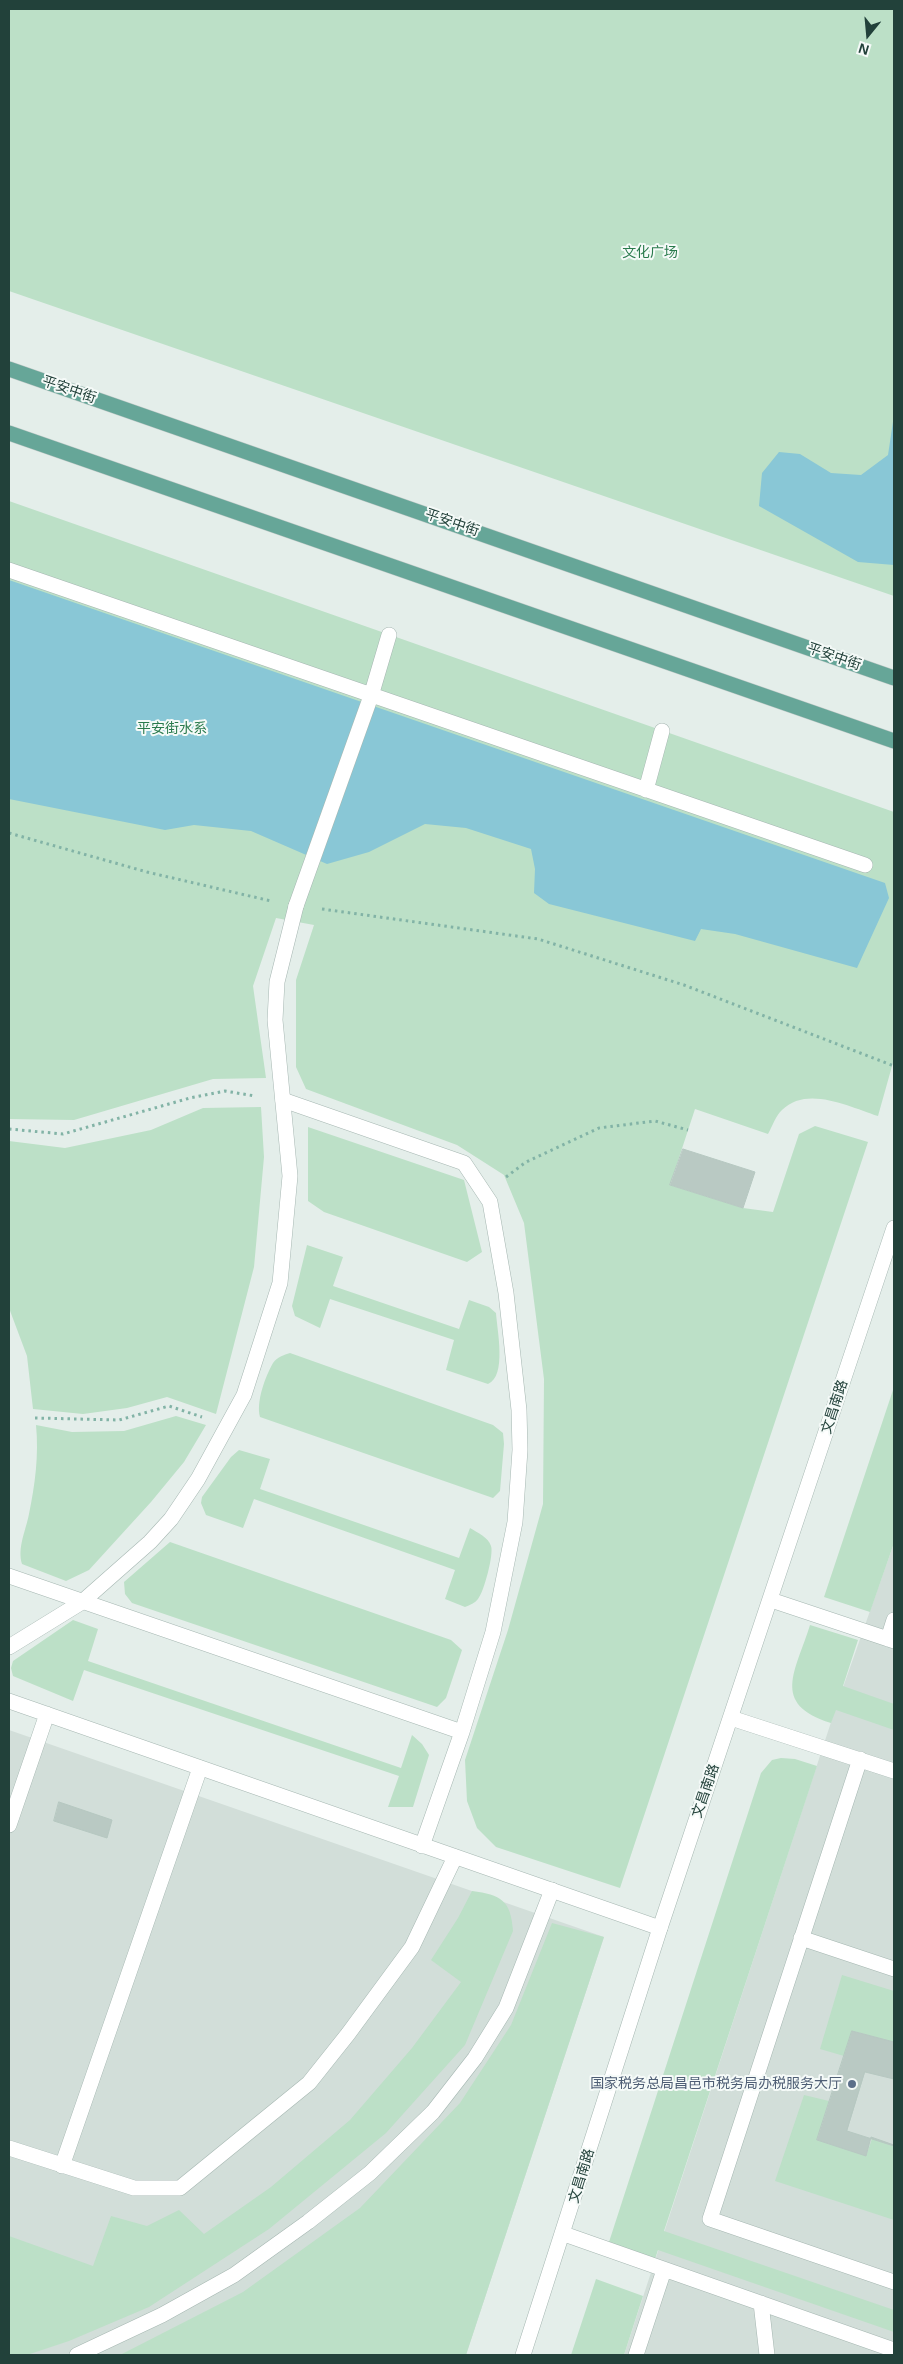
<!DOCTYPE html>
<html>
<head>
<meta charset="utf-8">
<style>
  body { margin:0 }
  #map { position:relative; width:903px; height:2364px; overflow:hidden; background:#e4eeea; font-family:Helvetica,sans-serif }
  canvas { display:block }
  .frame { position:absolute; inset:0; border:10px solid #22413a; pointer-events:none }
  .north { position:absolute; left:843px; top:10px; width:50px; height:50px; -webkit-text-stroke:4px #f5faf8; paint-order:stroke; rotate:197deg; font-size:14px; font-weight:700; line-height:20px; text-align:center; color:#22413a }
  .north::after { content:''; display:block; margin:auto; width:18px; height:22px; background:#22413a; clip-path:polygon(50% 0,100% 100%,50% 72%,0 100%) }
</style>
</head>
<body>
<div id="map">
<canvas width="903" height="2364"></canvas>
<div class="frame"></div>
<div class="north">N</div>
</div>
<script>
const g = document.querySelector('canvas').getContext('2d');
g.lineJoin = 'round';
function paint(path, color) { g.fillStyle = color; g.fill(path, 'evenodd'); }
function strokePath(path, color, width, dash) { g.strokeStyle = color; g.lineWidth = width; g.lineCap = dash ? 'butt' : 'round'; g.setLineDash(dash || []); g.stroke(path); }
function label(font, color, halo, rows, align = 'center') {
  g.font = font + ' Helvetica,"Noto Sans SC",sans-serif'; g.lineWidth = 4; g.setLineDash([]); g.textBaseline = 'middle'; g.strokeStyle = halo; g.fillStyle = color; for (const [text, x, y, turn = 0] of rows) {
    g.save(); g.translate(x, y); g.rotate((+turn || 0) * Math.PI / 180); g.textAlign = isNaN(turn) ? turn : align; if (halo) g.strokeText(text, 0, 0); g.fillText(text, 0, 0); g.restore();
  }
}
const built = new Path2D(`
  M 894,1543 L 894,2355 L 624,2355 L 835,1710 Z
  M 9,1730 L 604,1937 L 466,2355 L 9,2355 Z`);
const green = new Path2D(`
  M 9,9 L 894,9 L 894,596 L 9,291 Z
  M 9,501 L 894,812 L 894,1059 L 878,1116 C 850,1107 807,1085 782,1110 C 776,1115 772,1127 768,1134 L 695,1109 L 670,1185 L 743,1208 L 773,1212 L 799,1134 L 815,1126 L 868,1142 L 620,1888 L 496,1847 L 477,1828 L 467,1801 L 465,1760 L 508,1630 L 543,1504 L 544,1379 L 524,1223 L 504,1175 L 457,1145 L 306,1089 L 296,1067 L 296,980 L 314,925 L 276,918 L 253,986 L 266,1078 L 213,1079 L 74,1120 L 9,1119 Z
  M 261,1107 L 264,1157 L 254,1267 L 216,1414 L 167,1397 L 127,1408 L 83,1414 L 33,1409 L 27,1356 L 9,1308 L 9,1141 L 65,1148 L 151,1130 L 203,1108 Z
  M 308,1127 L 464,1180 L 482,1252 L 467,1262 L 324,1212 L 308,1201 Z
  M 307,1245 L 343,1257 L 333,1286 L 459,1329 L 469,1300 L 489,1307 L 496,1313 C 497,1330 507,1376 488,1384 L 446,1370 L 454,1340 L 330,1299 L 320,1328 L 295,1316 L 292,1306 Z
  M 290,1353 L 493,1425 L 503,1433 L 504,1444 L 500,1491 L 493,1498 L 260,1417 C 256,1402 265,1377 273,1363 C 277,1357 284,1355 290,1353 Z
  M 894,1387 L 894,1543 L 870,1612 L 824,1597 Z
  M 176,1416 L 206,1425 L 184,1462 L 151,1502 L 89,1570 L 66,1581 L 22,1564 C 17,1548 26,1530 29,1514 C 35,1485 39,1455 36,1425 L 72,1432 L 124,1431 Z
  M 239,1450 L 270,1459 L 260,1489 L 459,1558 L 470,1528 C 478,1533 488,1537 491,1546 C 494,1554 484,1592 478,1599 C 475,1603 470,1605 465,1607 L 445,1599 L 455,1570 L 254,1499 L 243,1528 L 206,1515 L 201,1503 L 202,1497 L 231,1457 Z
  M 170,1542 L 451,1640 L 462,1650 L 446,1698 L 437,1707 L 132,1603 L 125,1594 L 124,1582 Z
  M 73,1620 L 98,1629 L 88,1661 L 401,1768 L 412,1735 L 422,1744 L 429,1755 L 413,1807 L 388,1807 L 399,1776 L 84,1670 L 73,1701 L 13,1676 L 11,1668 L 13,1661 Z
  M 810,1625 L 858,1640 L 843,1686 L 894,1704 L 894,1730 L 836,1710 L 831,1723 C 770,1704 796,1671 810,1625 Z
  M 781,1758 L 795,1759 L 817,1766 L 664,2231 L 894,2310 L 894,2332 L 658,2250 L 655,2259 L 609,2242 L 761,1773 L 772,1760 Z
  M 472,1891 C 501,1895 511,1900 513,1931 L 465,2045 L 386,2133 L 269,2229 L 149,2307 L 69,2341 L 27,2355 L 9,2355 L 9,2236 L 93,2266 L 111,2216 L 147,2226 L 179,2210 L 204,2234 L 271,2187 L 350,2120 L 412,2048 L 461,1982 L 431,1960 L 458,1918 Z
  M 552,1923 L 604,1937 L 466,2355 L 120,2355 L 243,2292 L 360,2208 L 460,2103 L 511,2025 Z
  M 842,1975 L 894,1991 L 894,2042 L 853,2031 L 844,2056 L 820,2049 Z
  M 804,2095 L 829,2101 L 817,2140 L 866,2156 L 872,2139 L 894,2146 L 894,2220 L 775,2181 Z
  M 596,2279 L 643,2296 L 624,2355 L 571,2355 Z`);
const water = new Path2D(`
  M 894,415 L 894,565 L 858,562 L 759,506 L 762,473 L 779,452 L 800,454 L 831,473 L 861,475 L 888,455 Z
  M 9,580 L 885,883 L 889,898 L 857,968 L 735,934 L 701,929 L 695,941 L 549,904 L 534,893 L 535,869 L 531,849 L 466,828 L 425,824 L 369,852 L 327,864 L 251,831 L 194,825 L 165,830 L 9,799 Z`);
const building = new Path2D(`
  M 683,1149 L 755,1172 L 743,1208 L 670,1185 Z
  M 59,1802 L 112,1820 L 107,1838 L 54,1821 Z
  M 852,2031 L 894,2042 L 894,2145 L 871,2137 L 866,2156 L 817,2140 Z
  M 865,2072 L 894,2079 L 894,2146 L 847,2131 Z`);
const path = new Path2D(`
  M 9,833 L 147,872 L 271,901
  M 322,909 L 538,939 L 684,985 L 894,1066
  M 9,1129 L 63,1134 L 190,1098 L 225,1091 L 255,1096
  M 506,1177 L 526,1162 L 599,1128 L 655,1121 L 688,1130
  M 35,1418 L 119,1420 L 169,1406 L 202,1417`);
const service = new Path2D(`
  M 283,1100 L 464,1163 L 490,1202 L 506,1293 L 519,1410 L 520,1450 L 515,1522 L 493,1632 L 462,1732 L 422,1846
  M 9,1576 L 462,1732
  M 771,1600 L 894,1641
  M 888,1639 L 894,1620
  M 731,1718 L 894,1771
  M 860,1759 L 710,2219 L 894,2282
  M 801,1938 L 894,1969
  M 9,2148 L 134,2188 L 180,2188 L 309,2083 L 348,2034 L 412,1947 L 455,1857
  M 62,2166 L 200,1768
  M 564,2234 L 894,2350
  M 761,2303 L 767,2355
  M 77,2355 L 162,2315 L 234,2275 L 308,2222 L 370,2173 L 433,2112 L 475,2058 L 506,2008 L 552,1890
  M 636,2355 L 664,2270`);
const pedestrian = new Path2D(`
  M 9,570 L 865,865
  M 646,790 L 662,731
  M 296,906 L 371,696 L 389,635`);
const minor = new Path2D(`
  M 9,1647 L 82,1602 L 150,1542 L 171,1519 L 198,1479 L 244,1395 L 280,1283 L 290,1176 L 275,1020 L 277,982 L 296,906
  M 9,1701 L 660,1928
  M 9,1825 L 47,1714`);
const tertiary = new Path2D(`
  M 523,2355 L 660,1928 L 894,1228`);
const primary = new Path2D(`
  M 9,369 L 894,678
  M 9,433 L 894,741`);
const markers = [
  [852,2084,5,"#5c6f8a"]
];
const parkNames = [
  ["文化广场",650,253],
  ["平安街水系",172,729]
];
const streetNames = [
  ["平安中街",69,390,19],
  ["平安中街",452,523,19],
  ["平安中街",834,657,19],
  ["文昌南路",835,1407,-72],
  ["文昌南路",706,1791,-71],
  ["文昌南路",582,2176,-73]
];
const serviceNames = [
  ["国家税务总局昌邑市税务局办税服务大厅",842,2084]
];
paint(built, '#d2ded9');
paint(green, '#bce0c7');
paint(water, '#89c7d6');
paint(building, '#b9c9c3');
strokePath(building, '#b6c8c1', 1);
strokePath(service, '#a6b7b2', 16);
strokePath(pedestrian, '#a6b7b2', 16);
strokePath(minor, '#a6b7b2', 16);
strokePath(tertiary, '#a6b7b2', 16);
strokePath(primary, '#c1cac8', 16);
strokePath(path, '#82b3a6', 3, [2.5, 4]);
strokePath(service, '#fff', 15);
strokePath(pedestrian, '#fff', 15);
strokePath(minor, '#fff', 15);
strokePath(tertiary, '#fff', 15);
strokePath(primary, '#66a698', 15);
for (const [x, y, r, color] of markers) { const dot = new Path2D(); dot.arc(x, y, r, 0, 2 * Math.PI); g.fillStyle = color; g.fill(dot); strokePath(dot, '#f5faf8', 2); }
label('14px', '#297a4c', '#f5faf8', parkNames);
label('14px', '#22413a', '#f5faf8', streetNames);
label('14px', '#4e5e75', '#f5faf8', serviceNames, 'right');
</script>
</body>
</html>
